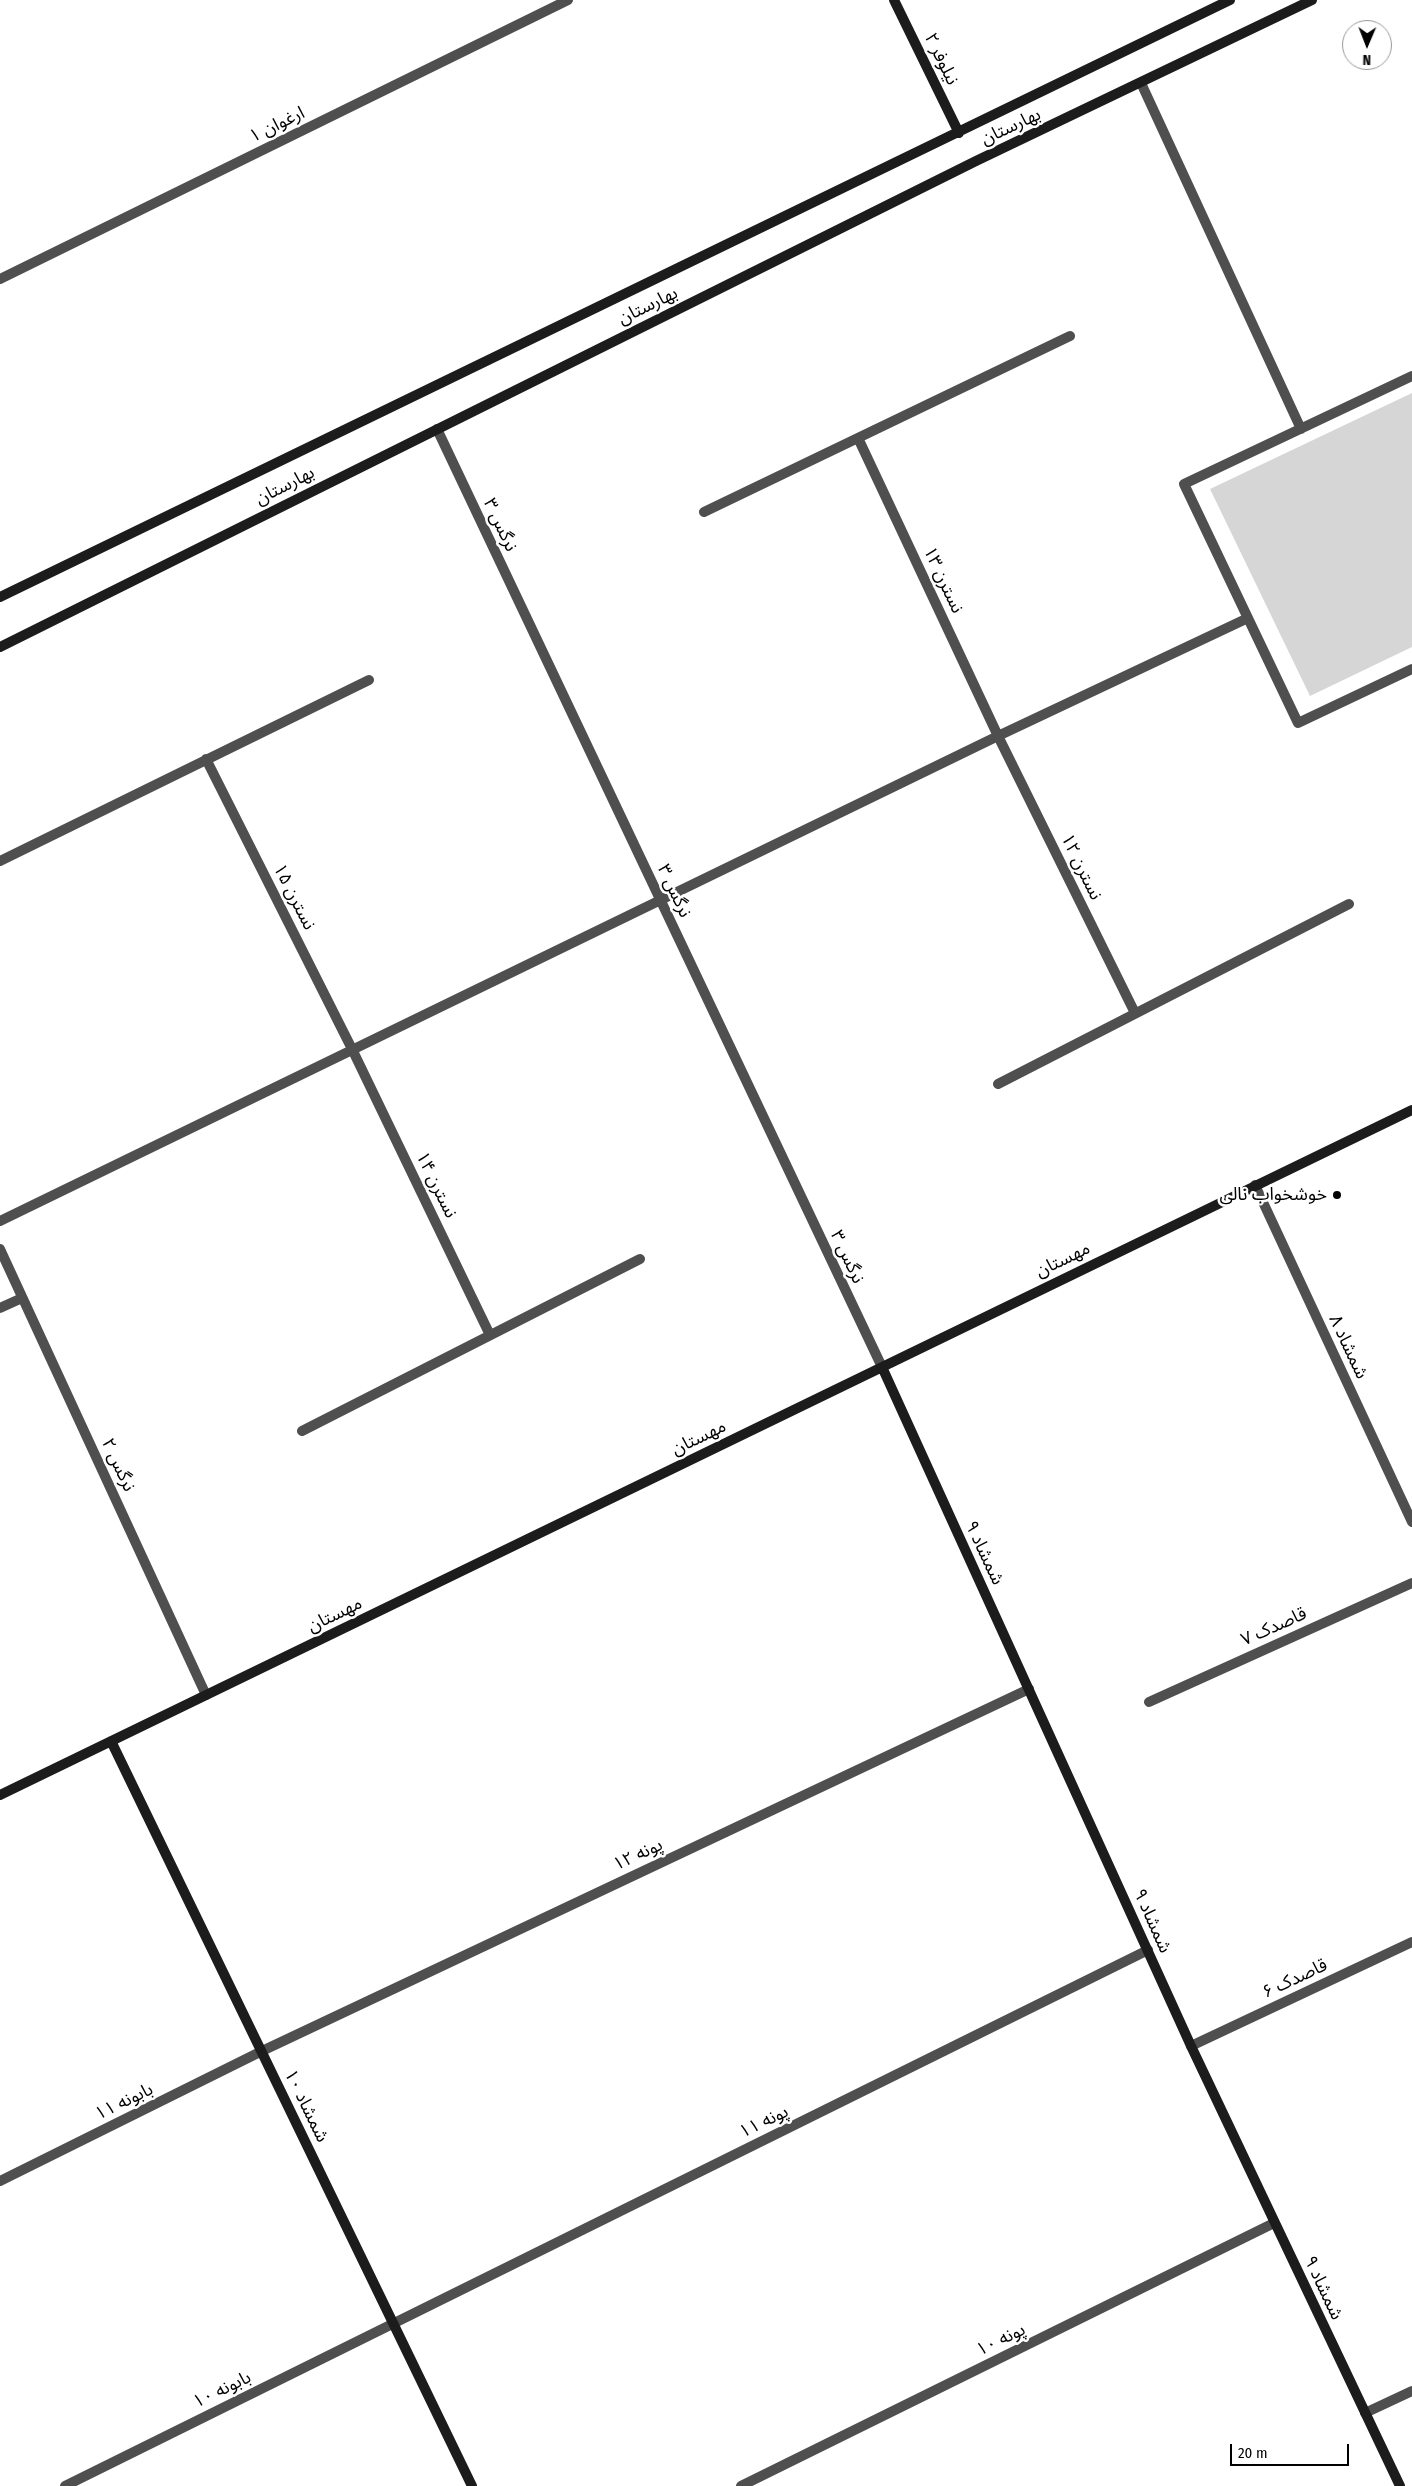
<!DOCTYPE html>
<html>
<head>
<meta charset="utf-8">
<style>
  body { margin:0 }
  #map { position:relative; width:1412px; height:2486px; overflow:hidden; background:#fff; font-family:"Fira Sans Condensed",sans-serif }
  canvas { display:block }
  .north { position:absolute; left:1342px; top:20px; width:50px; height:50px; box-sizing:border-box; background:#fff; border:1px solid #999; border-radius:50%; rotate:181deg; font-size:14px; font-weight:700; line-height:20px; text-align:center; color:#000 }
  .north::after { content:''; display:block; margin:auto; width:18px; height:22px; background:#000; clip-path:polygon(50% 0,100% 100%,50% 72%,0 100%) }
  .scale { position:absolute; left:1230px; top:2444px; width:119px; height:22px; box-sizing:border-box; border:2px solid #000; border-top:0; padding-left:6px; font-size:15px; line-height:18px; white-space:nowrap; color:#000; -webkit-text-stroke:4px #fff; paint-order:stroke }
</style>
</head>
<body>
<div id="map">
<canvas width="1412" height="2486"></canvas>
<div class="north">N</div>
<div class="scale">20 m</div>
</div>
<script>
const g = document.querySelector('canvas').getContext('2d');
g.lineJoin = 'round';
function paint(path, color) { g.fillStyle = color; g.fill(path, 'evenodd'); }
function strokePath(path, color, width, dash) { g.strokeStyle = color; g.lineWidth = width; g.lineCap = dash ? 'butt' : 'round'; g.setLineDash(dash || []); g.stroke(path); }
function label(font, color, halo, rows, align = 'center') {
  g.font = font + ' "Fira Sans Condensed","Noto Sans Arabic",sans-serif'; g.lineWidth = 5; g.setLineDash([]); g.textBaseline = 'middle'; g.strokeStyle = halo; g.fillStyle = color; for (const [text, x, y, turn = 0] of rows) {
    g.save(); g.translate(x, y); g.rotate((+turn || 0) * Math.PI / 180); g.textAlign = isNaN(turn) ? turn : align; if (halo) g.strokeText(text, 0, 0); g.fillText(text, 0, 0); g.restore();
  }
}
const green = new Path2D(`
  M 1412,393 L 1412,647 L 1310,696 L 1210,489 Z`);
const street = new Path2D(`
  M 1141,83 L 1301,429
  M 0,279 L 568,0
  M 1412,376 L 1184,484 L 1298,723 L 1412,669
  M 437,429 L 882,1367
  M 858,438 L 998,736 L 1135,1013
  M 704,512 L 1070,336
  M 206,759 L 352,1049 L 490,1335
  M 0,861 L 369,680
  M 998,1084 L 1349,904
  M 1255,1185 L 1412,1522
  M 0,1221 L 998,736 L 1248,618
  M 0,1249 L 206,1695
  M 0,1308 L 22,1298
  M 302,1431 L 640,1259
  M 1149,1702 L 1412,1583
  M 1191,2046 L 1412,1942
  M 0,2181 L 262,2051 L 1029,1689
  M 1365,2413 L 1412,2391
  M 65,2486 L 1148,1950
  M 741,2486 L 1274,2223`);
const secondary = new Path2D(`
  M 894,0 L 959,133
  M 0,597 L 1230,0
  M 0,647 L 976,161 L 1312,0
  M 882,1367 L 1191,2046 L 1400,2486
  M 111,1741 L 472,2486
  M 0,1795 L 1412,1110`);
const markers = [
  [1337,1195,5,"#000"]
];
const streetNames = [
  ["نیلوفر ۲",941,59,64],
  ["ارغوان ۱",277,125,-26],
  ["بهارستان",1011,127,-25],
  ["بهارستان",648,306,-26],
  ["بهارستان",285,486,-27],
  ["نرگس ۳",500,525,65],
  ["نسترن ۱۳",943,580,65],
  ["نسترن ۱۲",1081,867,64],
  ["نرگس ۳",674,891,65],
  ["نسترن ۱۵",294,897,63],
  ["نسترن ۱۴",436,1185,64],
  ["نرگس ۳",847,1257,65],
  ["مهستان",1063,1260,-26],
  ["شمشاد ۸",1348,1347,65],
  ["مهستان",699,1438,-26],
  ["نرگس ۲",118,1465,65],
  ["شمشاد ۹",984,1553,65],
  ["مهستان",335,1615,-26],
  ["قاصدک ۷",1274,1627,-24],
  ["پونه ۱۲",638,1855,-25],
  ["شمشاد ۹",1152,1921,66],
  ["قاصدک ۶",1295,1979,-25],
  ["بابونه ۱۱",124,2102,-26],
  ["شمشاد ۱۰",306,2106,64],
  ["پونه ۱۱",764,2122,-26],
  ["شمشاد ۹",1323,2288,65],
  ["پونه ۱۰",1001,2340,-26],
  ["بابونه ۱۰",222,2390,-26]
];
const poiNames = [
  ["خوشخواب نالی",1327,1195]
];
paint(green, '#d6d6d6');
strokePath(street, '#4f4f4f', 10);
strokePath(secondary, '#1c1c1c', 10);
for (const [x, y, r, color] of markers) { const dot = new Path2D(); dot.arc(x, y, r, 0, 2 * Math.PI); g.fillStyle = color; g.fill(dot); strokePath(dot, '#fff', 2); }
label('18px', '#000', '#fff', streetNames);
label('18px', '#000', '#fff', poiNames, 'right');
</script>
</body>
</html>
